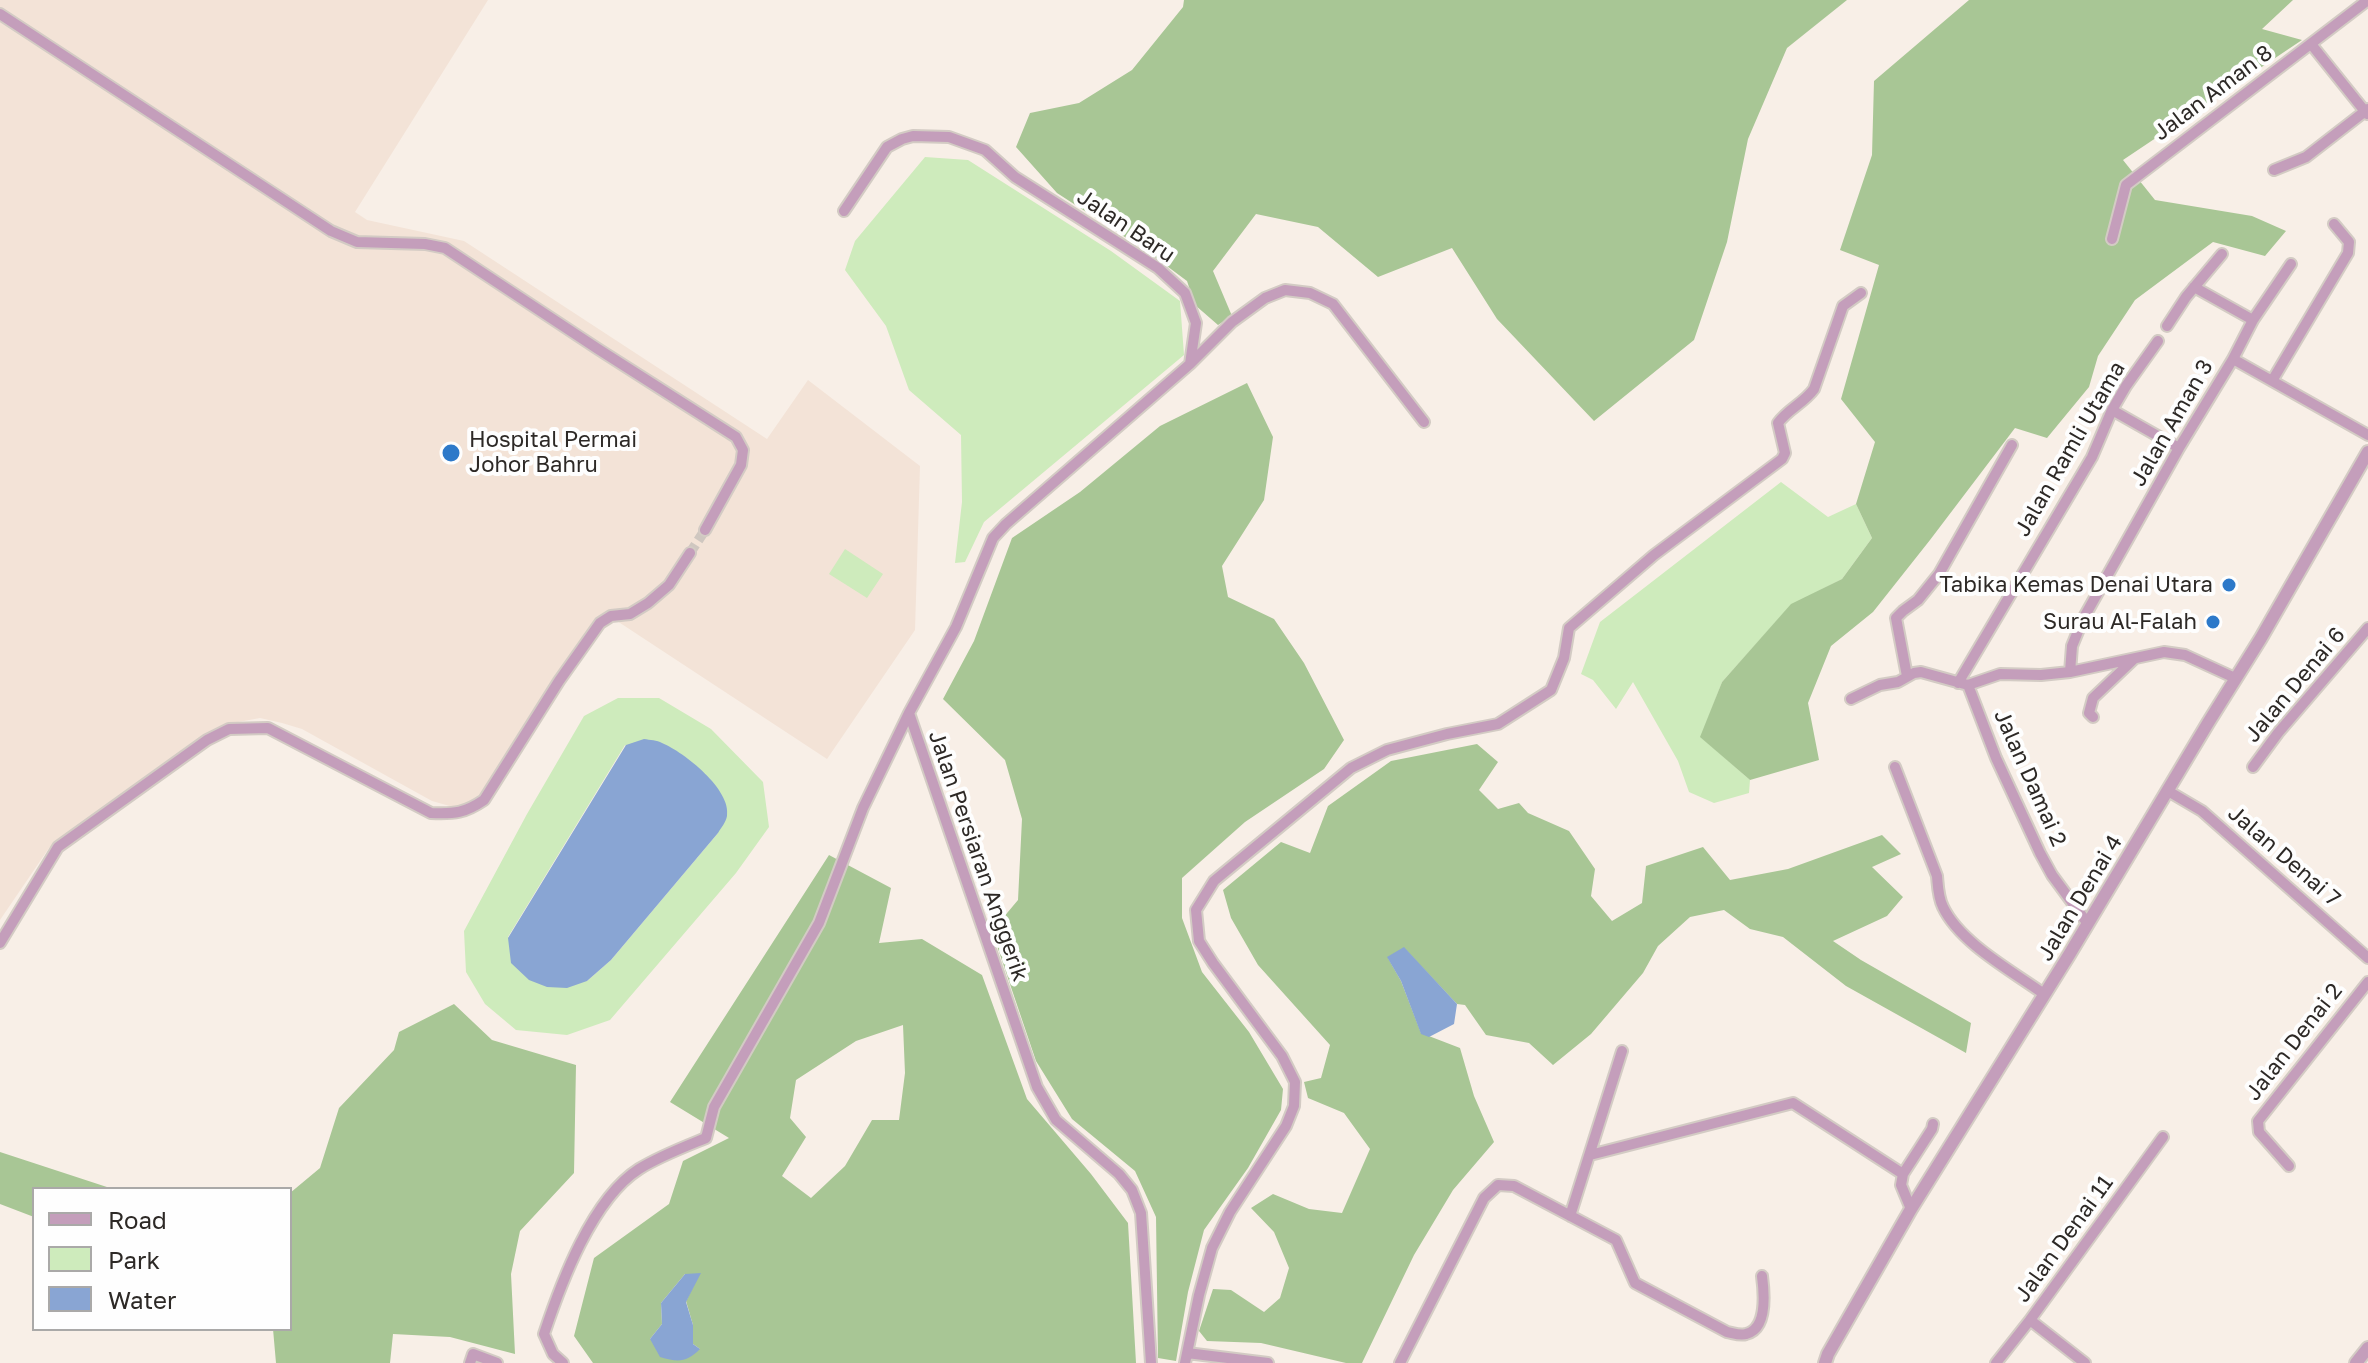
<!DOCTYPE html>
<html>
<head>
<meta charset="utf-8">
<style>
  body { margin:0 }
  #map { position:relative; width:2368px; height:1363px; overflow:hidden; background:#f8efe7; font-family:"Golos Text",sans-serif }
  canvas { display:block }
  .legend { position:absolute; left:32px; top:1187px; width:260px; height:144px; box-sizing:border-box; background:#fefefe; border:2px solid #aaa9a8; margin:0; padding:10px 14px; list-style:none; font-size:24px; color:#2d2926 }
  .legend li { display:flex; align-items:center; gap:16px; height:40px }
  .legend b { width:40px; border:2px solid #aaa9a8 }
</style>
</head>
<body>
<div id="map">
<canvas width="2368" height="1363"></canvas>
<ul class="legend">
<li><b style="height:10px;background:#c49ebb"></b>Road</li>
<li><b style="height:22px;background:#ceebbc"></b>Park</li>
<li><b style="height:22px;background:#89a5d3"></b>Water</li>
</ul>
</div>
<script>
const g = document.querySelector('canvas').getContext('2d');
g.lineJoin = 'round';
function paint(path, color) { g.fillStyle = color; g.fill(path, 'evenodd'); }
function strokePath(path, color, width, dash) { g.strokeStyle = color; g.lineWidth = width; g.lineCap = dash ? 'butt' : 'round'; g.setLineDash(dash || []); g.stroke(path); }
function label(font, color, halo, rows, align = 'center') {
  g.font = font + ' "Golos Text",sans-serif'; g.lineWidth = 8; g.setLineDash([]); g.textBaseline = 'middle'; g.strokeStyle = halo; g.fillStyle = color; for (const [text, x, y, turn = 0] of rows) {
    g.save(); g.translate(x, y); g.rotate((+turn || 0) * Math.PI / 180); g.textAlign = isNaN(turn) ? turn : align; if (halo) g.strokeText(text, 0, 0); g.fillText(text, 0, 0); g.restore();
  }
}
const built = new Path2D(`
  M 0,0 L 488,0 L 355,212 L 367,220 L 464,241 L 767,439 L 808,380 L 920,466 L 915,630 L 827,759 L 611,617 L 500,777 L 478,800 L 453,807 L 432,801 L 302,729 L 282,723 L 260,718 L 233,723 L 205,734 L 49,848 L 0,920 Z`);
const green = new Path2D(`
  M 925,157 L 968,160 L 1111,251 L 1180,301 L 1184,355 L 984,522 L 965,562 L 955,563 L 962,502 L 961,435 L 909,390 L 886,326 L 845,270 L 855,241 Z
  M 1781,482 L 1828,517 L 1856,504 L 1872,538 L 1842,579 L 1791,605 L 1722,682 L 1701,737 L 1750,780 L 1749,793 L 1714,803 L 1689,792 L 1678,761 L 1633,682 L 1616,709 L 1593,680 L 1581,674 L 1600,622 Z
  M 845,549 L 883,574 L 867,598 L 829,574 Z
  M 618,698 L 659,698 L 711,729 L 763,782 L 769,827 L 736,873 L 610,1020 L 567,1035 L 516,1030 L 485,1004 L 466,972 L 464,931 L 527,814 L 584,716 ZM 625,745 L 718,833 L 611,960 L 587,981 L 508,937 Z`);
const forest = new Path2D(`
  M 1184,0 L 1847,0 L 1787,48 L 1748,139 L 1727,242 L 1694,340 L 1594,421 L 1497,319 L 1452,248 L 1378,277 L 1318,227 L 1256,214 L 1213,271 L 1232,316 L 1218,325 L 1195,305 L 1187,281 L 1148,252 L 1057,193 L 1016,147 L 1030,113 L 1079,103 L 1132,70 L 1183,7 Z
  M 1969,0 L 2293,0 L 2262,29 L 2302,40 L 2123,160 L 2155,200 L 2252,216 L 2286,231 L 2265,256 L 2213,242 L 2135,300 L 2098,356 L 2089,387 L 2047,438 L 2015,428 L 1930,540 L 1873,612 L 1831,646 L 1808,703 L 1819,760 L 1750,780 L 1700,737 L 1722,682 L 1791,604 L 1842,579 L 1872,538 L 1856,504 L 1875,442 L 1841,399 L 1879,265 L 1840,250 L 1872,155 L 1874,81 Z
  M 1247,383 L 1273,437 L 1264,500 L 1222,566 L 1228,597 L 1274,619 L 1304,663 L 1344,740 L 1324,769 L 1245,822 L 1182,878 L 1182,918 L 1202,972 L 1249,1032 L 1283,1089 L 1281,1110 L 1248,1168 L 1204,1230 L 1188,1292 L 1176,1361 L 1158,1358 L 1156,1217 L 1135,1171 L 1072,1119 L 1036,1061 L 992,931 L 1018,900 L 1022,819 L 1005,760 L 943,699 L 974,641 L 1012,538 L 1080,492 L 1160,426 Z
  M 1477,744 L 1498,762 L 1479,790 L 1498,809 L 1519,803 L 1528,813 L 1569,831 L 1595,869 L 1591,896 L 1612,921 L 1642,903 L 1646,866 L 1703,847 L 1730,880 L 1788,869 L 1882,835 L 1901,854 L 1872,867 L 1903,897 L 1887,916 L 1833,941 L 1861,960 L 1971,1023 L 1966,1053 L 1846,986 L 1783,937 L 1750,929 L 1724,910 L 1690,917 L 1658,946 L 1643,973 L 1591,1034 L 1553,1065 L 1529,1043 L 1486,1035 L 1465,1005 L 1457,1004 L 1404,948 L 1388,958 L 1401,981 L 1421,1033 L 1460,1048 L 1474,1096 L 1494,1142 L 1453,1190 L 1414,1255 L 1362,1363 L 1346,1363 L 1261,1343 L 1207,1341 L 1199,1331 L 1213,1289 L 1231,1290 L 1264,1312 L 1280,1298 L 1289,1268 L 1274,1232 L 1251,1208 L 1273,1194 L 1309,1209 L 1342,1213 L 1370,1149 L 1344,1113 L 1308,1098 L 1304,1082 L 1321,1078 L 1330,1045 L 1258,965 L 1231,918 L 1223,890 L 1281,842 L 1310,853 L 1328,806 L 1391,761 Z
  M 829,855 L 891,888 L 879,943 L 922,939 L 982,975 L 1027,1099 L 1091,1174 L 1128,1223 L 1136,1363 L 593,1363 L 574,1336 L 594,1258 L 669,1204 L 683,1161 L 729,1138 L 670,1102 ZM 903,1025 L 905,1073 L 899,1120 L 872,1120 L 845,1166 L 811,1198 L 782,1176 L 806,1137 L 790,1118 L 796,1080 L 856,1041 ZM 685,1274 L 695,1283 L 686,1301 L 693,1325 L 693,1344 L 700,1349 L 650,1339 L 662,1324 L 661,1303 Z
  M 454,1004 L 492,1040 L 576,1065 L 574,1173 L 520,1231 L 511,1274 L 515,1354 L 450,1337 L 393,1334 L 390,1363 L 276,1363 L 273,1329 L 290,1329 L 290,1193 L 320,1168 L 339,1108 L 394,1050 L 399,1032 Z
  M 0,1152 L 113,1189 L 34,1189 L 34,1217 L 0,1204 Z`);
const water = new Path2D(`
  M 644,739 C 650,740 657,740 662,743 C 684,752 732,790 727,816 C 726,822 721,828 718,833 L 611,960 L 587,981 L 567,988 L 547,987 L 529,980 L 511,963 L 508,938 L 626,745 Z
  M 1404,947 L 1457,1004 L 1454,1024 L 1429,1037 L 1421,1034 L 1401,981 L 1387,957 Z
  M 701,1273 L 686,1302 L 693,1325 L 693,1344 L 700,1349 C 686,1363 678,1362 660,1357 L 650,1339 L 662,1324 L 661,1303 L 685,1274 Z`);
const minorTunnel = new Path2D(`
  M 690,553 L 705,530`);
const minor = new Path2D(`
  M 0,14 L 331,231 L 357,242 L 425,244 L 445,248 L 598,349 L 736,437 L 743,450 L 741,465 L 705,530
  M 2311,44 L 2367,114
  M 2274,170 L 2306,157 L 2368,109
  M 844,211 L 887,147 L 902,139 L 913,136 L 949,137 L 985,150 L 1015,177 L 1158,268 L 1185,293 L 1196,323 L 1190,364
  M 2112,239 L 2126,185 L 2368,0
  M 2194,287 L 2253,320
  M 2167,326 L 2186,297 L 2222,254
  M 2233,359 L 2368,435
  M 2272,381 L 2348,253 L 2349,242 L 2334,224
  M 2112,410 L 2179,448
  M 2070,672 L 2072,646 L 2083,619 L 2179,448 L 2233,359 L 2253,320 L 2291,264
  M 1907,676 L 1896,618 L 1903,611 L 1918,600 L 1939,574 L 2012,445
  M 1958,683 L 2092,457 L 2112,410 L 2126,386 L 2158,341
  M 1968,685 L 1996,758 L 2040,853 L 2052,875 L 2088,924
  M 1851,699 L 1880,685 L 1898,682 L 1914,673 L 1921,672 L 1968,685 L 2000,674 L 2041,675 L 2070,672 L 2164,652 L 2185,655 L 2235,678
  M 2093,717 L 2089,713 L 2093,698 L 2134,659
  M 1895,767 L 1937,876 C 1938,887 1938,897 1943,907 C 1960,943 2012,971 2044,994
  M 2253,767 L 2278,733 L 2368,628
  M 2168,791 L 2202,811 L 2368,958
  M 0,943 L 58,847 L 207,740 L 229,729 L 268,728 L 431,813 C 455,814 465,813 484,800 L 559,681 L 600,623 L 611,616 L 630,614 L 648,603 L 669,585 L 690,553
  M 1590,1155 L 1793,1103 L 1903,1174 L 1901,1185 L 1911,1209
  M 2289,1166 L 2259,1132 L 2258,1121 L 2368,982
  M 1903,1174 L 1932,1129 L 1933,1124
  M 1570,1216 L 1622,1051
  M 2030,1320 L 2085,1363
  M 1187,1353 L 1268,1363
  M 470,1363 L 473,1354 L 497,1363
  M 563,1363 L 553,1354 L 544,1334 C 561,1283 592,1199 639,1169 C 660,1156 684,1147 706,1138 L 714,1107 L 819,923 L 863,808 L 909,713
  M 1151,1363 L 1141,1213 L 1132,1190 L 1119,1174 L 1056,1120 L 1037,1087 L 909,713 L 956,627 L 993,538 L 1006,524 L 1190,364 L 1232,322 L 1265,298 L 1285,290 L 1310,293 L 1333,304 L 1424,422
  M 1185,1363 L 1199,1295 L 1212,1248 L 1230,1212 L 1286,1126 L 1294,1106 L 1295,1082 L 1282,1056 L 1213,963 L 1199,941 L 1196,910 L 1214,881 L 1351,768 L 1387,750 L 1447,734 L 1498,724 L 1551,690 L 1564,658 L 1569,628 L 1654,555 L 1782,459 L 1785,453 L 1778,423 C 1788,409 1804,403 1814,389 L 1843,306 L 1861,293
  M 1400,1363 L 1484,1198 L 1498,1185 L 1514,1186 L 1616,1240 L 1635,1283 L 1727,1332 C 1733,1333 1740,1336 1746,1334 C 1768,1329 1764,1291 1762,1276
  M 1996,1363 L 2030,1320 L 2163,1137`);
const tertiary = new Path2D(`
  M 1825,1363 L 1828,1354 L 1911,1209 L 2069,955 L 2208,723 L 2261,638 L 2368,452
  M 2356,1363 L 2368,1348`);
const markers = [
  [451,453,10,"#2d79c9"],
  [2229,585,8,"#2d79c9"],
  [2213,622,8,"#2d79c9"]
];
const streetNames = [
  ["Jalan Aman 8",2213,93,-37],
  ["Jalan Baru",1126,226,34],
  ["Jalan Aman 3",2172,423,-60],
  ["Jalan Ramli Utama",2070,449,-60],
  ["Jalan Denai 6",2295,685,-50],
  ["Jalan Damai 2",2030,778,66],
  ["Jalan Persiaran Anggerik",978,856,71],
  ["Jalan Denai 7",2284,856,41],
  ["Jalan Denai 4",2080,898,-59],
  ["Jalan Denai 2",2294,1042,-52],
  ["Jalan Denai 11",2064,1239,-54]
];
const poiNames = [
  ["Hospital Permai",469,440,"left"],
  ["Johor Bahru",469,465,"left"],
  ["Tabika Kemas Denai Utara",2213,585],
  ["Surau Al-Falah",2197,622]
];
paint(built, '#f3e3d7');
paint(green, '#ceebbc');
paint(forest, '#a8c695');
paint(water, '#89a5d3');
strokePath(minorTunnel, '#cfc7c0', 10, [10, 5]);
strokePath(minor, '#d3cbc4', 14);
strokePath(tertiary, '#d3cbc4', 16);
strokePath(minor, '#c49ebb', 10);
strokePath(tertiary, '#c49ebb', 12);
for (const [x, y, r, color] of markers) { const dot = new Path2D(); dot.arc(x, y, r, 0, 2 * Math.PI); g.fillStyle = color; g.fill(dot); strokePath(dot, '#fefefe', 3); }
label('22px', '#2d2926', '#fefefe', streetNames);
label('22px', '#2d2926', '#fefefe', poiNames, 'right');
</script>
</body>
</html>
